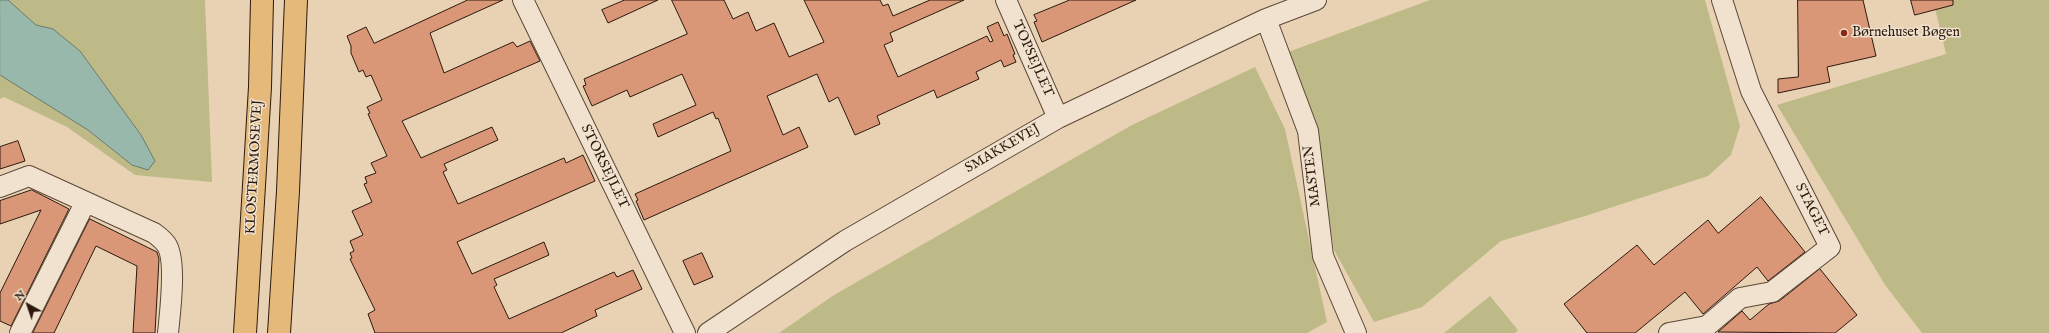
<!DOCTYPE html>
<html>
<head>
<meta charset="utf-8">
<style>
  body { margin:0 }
  #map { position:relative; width:2049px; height:333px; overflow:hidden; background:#e8d2b3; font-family:"IM FELL English",serif }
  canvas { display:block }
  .north { position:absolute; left:8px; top:285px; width:40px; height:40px; -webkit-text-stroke:3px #f0e2ce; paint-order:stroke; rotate:320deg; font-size:11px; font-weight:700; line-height:16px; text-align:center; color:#2c190e }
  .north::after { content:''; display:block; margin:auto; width:14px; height:18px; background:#2c190e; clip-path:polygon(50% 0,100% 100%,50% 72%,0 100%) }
</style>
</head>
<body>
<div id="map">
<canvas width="2049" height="333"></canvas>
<div class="north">N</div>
</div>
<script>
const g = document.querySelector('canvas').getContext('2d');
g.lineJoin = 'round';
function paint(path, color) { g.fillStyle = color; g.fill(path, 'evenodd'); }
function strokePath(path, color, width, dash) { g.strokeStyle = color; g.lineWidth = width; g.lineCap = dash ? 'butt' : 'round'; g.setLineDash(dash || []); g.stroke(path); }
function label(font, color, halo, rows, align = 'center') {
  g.font = font + ' "IM FELL English",serif'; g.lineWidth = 3; g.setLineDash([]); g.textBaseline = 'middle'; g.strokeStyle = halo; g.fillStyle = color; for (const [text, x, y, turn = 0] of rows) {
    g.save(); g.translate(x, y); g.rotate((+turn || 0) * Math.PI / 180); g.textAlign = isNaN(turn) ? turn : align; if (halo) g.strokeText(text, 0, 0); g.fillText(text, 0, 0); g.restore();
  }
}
const green = new Path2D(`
  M 8,0 L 205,0 L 212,182 L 135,175 L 67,127 L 4,97 L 0,99 L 0,75 L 88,130 L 132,165 L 155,161 L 141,135 L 80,51 L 53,29 L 36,25 Z
  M 1430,0 L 1705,0 L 1740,126 L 1731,155 L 1708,176 L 1585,216 L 1501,241 L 1422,307 L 1374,322 L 1334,250 L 1314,124 L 1288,52 Z
  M 1933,0 L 2049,0 L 2049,333 L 1922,333 L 1885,285 L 1777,105 L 1946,54 Z
  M 1255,67 L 1285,129 L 1327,322 L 1307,333 L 779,333 L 834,295 L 1132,125 Z
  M 1490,296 L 1518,330 L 1515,333 L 1444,333 Z`);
const water = new Path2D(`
  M 0,0 L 8,0 L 36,25 L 53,29 L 80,51 L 141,135 L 155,161 L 148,170 L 132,165 L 88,130 L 0,75 Z`);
const building = new Path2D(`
  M 468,0 L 503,0 L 430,33 L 444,73 L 513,42 L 517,47 L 530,41 L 540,61 L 402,121 L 421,158 L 492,127 L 498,140 L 444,164 L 447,170 L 443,172 L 458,204 L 564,158 L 566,163 L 583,155 L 595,181 L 457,242 L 472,274 L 544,242 L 549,255 L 494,279 L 497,285 L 494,287 L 509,319 L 614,272 L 617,277 L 633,270 L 642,289 L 595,310 L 597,316 L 561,333 L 375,333 L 368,314 L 375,310 L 350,259 L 352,258 L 350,253 L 354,251 L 350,241 L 363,235 L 352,211 L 372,202 L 364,184 L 367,183 L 365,177 L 376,173 L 371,163 L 387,156 L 368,114 L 370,113 L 367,107 L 382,100 L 371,75 L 366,77 L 363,70 L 359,72 L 351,53 L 351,46 L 347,36 L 366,27 L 374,43 Z
  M 625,0 L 658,0 L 608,23 L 602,10 Z
  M 672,0 L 724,0 L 733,19 L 748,12 L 756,31 L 774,23 L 789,57 L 824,42 L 804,0 L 880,0 L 883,6 L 888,4 L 893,16 L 930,0 L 964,0 L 890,33 L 893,41 L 884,45 L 898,77 L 987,36 L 990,42 L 993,41 L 987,27 L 998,22 L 1004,36 L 1007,34 L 1015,54 L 1013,55 L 1016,62 L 1004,67 L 1001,60 L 976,72 L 979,79 L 937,98 L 934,90 L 877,116 L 880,124 L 855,135 L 838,97 L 829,102 L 817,74 L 767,96 L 783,135 L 799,127 L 808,147 L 644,220 L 636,201 L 638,200 L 635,194 L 731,151 L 718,118 L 716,119 L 713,112 L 658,137 L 653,124 L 696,105 L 682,74 L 630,97 L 627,90 L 592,106 L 583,86 L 586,85 L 584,79 L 687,34 Z
  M 1070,0 L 1136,0 L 1042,42 L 1034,22 L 1037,21 L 1034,15 Z
  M 1798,0 L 1863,0 L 1876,56 L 1827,67 L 1830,82 L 1778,93 L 1778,79 L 1798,77 Z
  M 1911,0 L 1953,0 L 1953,5 L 1915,15 Z
  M 18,141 L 25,161 L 0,169 L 0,147 Z
  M 32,190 L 69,209 L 11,326 L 0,321 L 0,293 L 41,210 L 0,224 L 0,201 Z
  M 1761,197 L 1805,252 L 1768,281 L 1757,267 L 1703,314 L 1685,292 L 1635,333 L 1587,333 L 1564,304 L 1637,245 L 1654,265 L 1708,220 L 1718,233 Z
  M 90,219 L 157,252 L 159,259 L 155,333 L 133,333 L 137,266 L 96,246 L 54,333 L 33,333 Z
  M 702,253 L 713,277 L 694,285 L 683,261 Z
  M 1820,269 L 1857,315 L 1835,333 L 1718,332 L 1742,311 L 1750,320 L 1769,304 L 1779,301 Z`);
const minor = new Path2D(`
  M 523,0 L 685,333
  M 1006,0 L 1058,118
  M 1266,19 L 1308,131 L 1323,256 L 1356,333
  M 0,187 L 29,176 L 154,233 C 158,236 163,240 166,244 C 177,259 170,313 168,333
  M 20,333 L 85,203
  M 708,333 L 845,241 L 1058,118 L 1266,19 L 1316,0
  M 1669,333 L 1707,326 L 1740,298 L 1772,292 L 1830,247 L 1751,91 L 1722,0`);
const major = new Path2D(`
  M 245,333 L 260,87 L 262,0
  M 279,333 L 288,191 L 296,0`);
const markers = [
  [1844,33,4,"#8f2418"]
];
const poiNames = [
  ["Børnehuset Bøgen",1852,33]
];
const streetNames = [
  ["TOPSEJLET",1032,59,66],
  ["SMAKKEVEJ",1003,149,-30],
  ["KLOSTERMOSEVEJ",255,167,-87],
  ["STORSEJLET",604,167,64],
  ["MASTEN",1313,176,-97],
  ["STAGET",1811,210,63]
];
paint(green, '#beba87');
paint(water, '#97b8ab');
strokePath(water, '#6c786c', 1);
paint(building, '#da9777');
strokePath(building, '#2c190e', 1);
strokePath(minor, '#5b4737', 22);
strokePath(major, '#2c190e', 24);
strokePath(minor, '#f0e2ce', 20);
strokePath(major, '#e4b97a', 22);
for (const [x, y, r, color] of markers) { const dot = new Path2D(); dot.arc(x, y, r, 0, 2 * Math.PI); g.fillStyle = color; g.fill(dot); strokePath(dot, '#f0e2ce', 1.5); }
label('14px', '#2c190e', '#f0e2ce', poiNames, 'left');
label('14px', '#2c190e', '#f0e2ce', streetNames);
</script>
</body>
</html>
